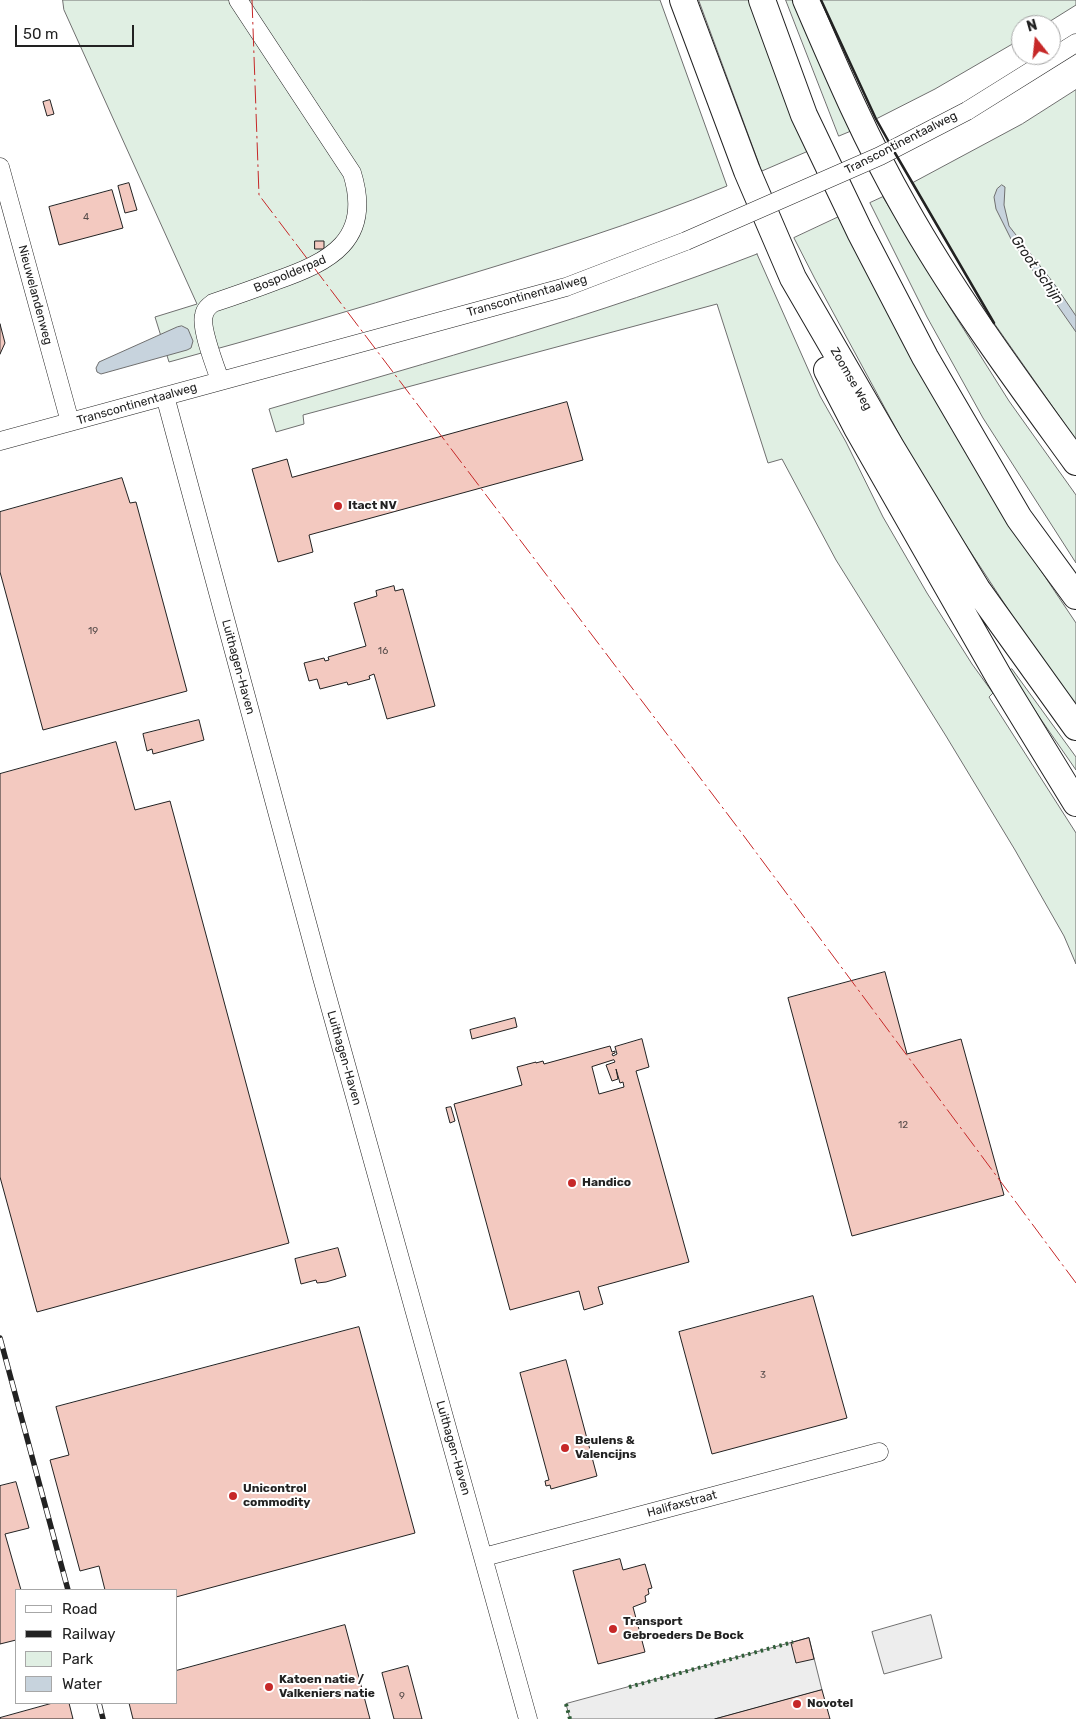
<!DOCTYPE html>
<html>
<head>
<meta charset="utf-8">
<style>
  body { margin:0 }
  #map { position:relative; width:1076px; height:1719px; overflow:hidden; background:#fff; font-family:Rubik,sans-serif }
  canvas { display:block }
  .legend { position:absolute; left:15px; top:1589px; width:162px; height:115px; box-sizing:border-box; background:#fff; border:1px solid #a7a7a7; margin:0; padding:6px 9px; list-style:none; font-size:15px; color:#222 }
  .legend li { display:flex; align-items:center; gap:10px; height:25px }
  .legend b { width:25px; border:1px solid #a7a7a7 }
  .north { position:absolute; left:1011px; top:15px; width:50px; height:50px; box-sizing:border-box; background:#fff; border:1px solid #a7a7a7; border-radius:50%; rotate:344deg; font-size:14px; font-weight:700; line-height:20px; text-align:center; color:#222 }
  .north::after { content:''; display:block; margin:auto; width:18px; height:22px; background:#c62828; clip-path:polygon(50% 0,100% 100%,50% 72%,0 100%) }
  .scale { position:absolute; left:15px; top:25px; width:119px; height:22px; box-sizing:border-box; border:2px solid #222; border-top:0; padding-left:6px; font-size:15px; line-height:18px; white-space:nowrap; color:#222; -webkit-text-stroke:4px #fff; paint-order:stroke }
</style>
</head>
<body>
<div id="map">
<canvas width="1076" height="1719"></canvas>
<ul class="legend">
<li><b style="height:6px;background:#fff"></b>Road</li>
<li><b style="height:6px;background:#222"></b>Railway</li>
<li><b style="height:14px;background:#e0efe3"></b>Park</li>
<li><b style="height:14px;background:#c7d3dd"></b>Water</li>
</ul>
<div class="north">N</div>
<div class="scale">50 m</div>
</div>
<script>
const g = document.querySelector('canvas').getContext('2d');
g.lineJoin = 'round';
function paint(path, color) { g.fillStyle = color; g.fill(path, 'evenodd'); }
function strokePath(path, color, width, dash) { g.strokeStyle = color; g.lineWidth = width; g.lineCap = dash ? 'butt' : 'round'; g.setLineDash(dash || []); g.stroke(path); }
function label(font, color, halo, rows, align = 'center') {
  g.font = font + ' Rubik,sans-serif'; g.lineWidth = 4; g.setLineDash([]); g.textBaseline = 'middle'; g.strokeStyle = halo; g.fillStyle = color; for (const [text, x, y, turn = 0] of rows) {
    g.save(); g.translate(x, y); g.rotate((+turn || 0) * Math.PI / 180); g.textAlign = isNaN(turn) ? turn : align; if (halo) g.strokeText(text, 0, 0); g.fillText(text, 0, 0); g.restore();
  }
}
const green = new Path2D(`
  M 63,0 L 660,0 L 727,186 C 635,224 540,253 444,282 C 353,310 261,337 169,362 L 155,317 L 197,304 L 64,10 Z
  M 699,0 L 754,0 L 813,149 L 762,171 Z
  M 786,0 L 792,0 L 851,131 L 839,136 Z
  M 821,0 L 1076,0 L 1076,5 L 1044,25 L 1021,25 L 1021,39 L 935,89 L 876,119 Z
  M 1076,90 L 1076,440 L 994,323 L 912,183 L 1022,124 Z
  M 883,197 L 949,306 L 1009,401 L 1076,495 L 1076,563 L 983,418 L 927,317 L 870,203 Z
  M 843,215 L 1011,526 L 1076,623 L 1076,708 L 1044,664 L 926,484 L 815,279 L 794,238 Z
  M 757,254 L 820,396 L 846,442 L 883,517 L 927,593 L 972,664 L 993,693 L 989,697 L 1076,833 L 1076,964 L 1064,936 L 1015,850 L 946,736 L 836,560 L 782,459 L 768,463 L 717,304 L 303,415 L 304,424 L 276,432 L 269,409 C 433,361 597,316 757,254 Z
  M 1012,669 L 1076,757 L 1076,770 L 1042,721 L 1009,671 Z`);
const parking = new Path2D(`
  M 931,1615 L 942,1658 L 884,1674 L 872,1632 Z
  M 809,1638 L 822,1690 L 715,1719 L 570,1719 L 566,1704 Z`);
const water = new Path2D(`
  M 1002,185 L 1005,187 L 1004,205 L 1009,226 L 1055,285 L 1076,316 L 1076,332 L 1011,239 L 996,209 L 994,197 L 997,189 Z
  M 182,326 L 188,329 L 193,341 L 191,348 L 187,350 L 101,374 L 97,372 L 96,368 L 99,362 L 177,327 Z`);
const building = new Path2D(`
  M 50,100 L 54,114 L 47,116 L 43,102 Z
  M 129,183 L 137,210 L 125,213 L 118,186 Z
  M 112,190 L 123,228 L 59,245 L 49,207 Z
  M 315,241 L 324,241 L 324,249 L 315,249 Z
  M 0,324 L 5,343 L 0,354 Z
  M 567,402 L 583,460 L 309,535 L 313,552 L 278,562 L 252,469 L 287,459 L 292,477 Z
  M 122,478 L 130,503 L 136,502 L 187,691 L 43,730 L 0,572 L 0,512 Z
  M 394,586 L 395,591 L 403,589 L 435,706 L 387,719 L 374,674 L 369,676 L 370,679 L 348,685 L 347,682 L 320,689 L 317,679 L 309,681 L 304,663 L 324,658 L 325,661 L 329,660 L 328,657 L 366,646 L 354,603 L 377,596 L 376,591 Z
  M 199,720 L 204,740 L 153,754 L 152,749 L 147,751 L 143,734 Z
  M 116,742 L 135,810 L 170,801 L 289,1243 L 37,1312 L 0,1177 L 0,774 Z
  M 885,972 L 907,1054 L 961,1039 L 1004,1195 L 852,1236 L 788,998 Z
  M 515,1018 L 517,1027 L 472,1039 L 470,1030 Z
  M 642,1039 L 649,1067 L 636,1071 L 689,1262 L 598,1287 L 603,1304 L 584,1310 L 579,1291 L 510,1310 L 454,1104 L 522,1085 L 517,1067 L 536,1062 L 536,1063 L 543,1061 L 544,1064 L 610,1046 L 612,1052 L 615,1051 L 615,1053 L 612,1054 L 613,1056 L 617,1054 L 615,1047 ZM 614,1060 L 615,1062 L 606,1065 L 612,1081 L 618,1079 L 616,1069 L 620,1083 L 623,1082 L 624,1087 L 599,1094 L 592,1067 Z
  M 451,1107 L 455,1121 L 450,1123 L 446,1108 Z
  M 338,1248 L 346,1276 L 326,1282 L 317,1283 L 316,1280 L 301,1284 L 295,1259 Z
  M 813,1296 L 847,1418 L 712,1454 L 679,1332 Z
  M 359,1327 L 415,1533 L 176,1597 L 176,1590 L 105,1590 L 99,1566 L 80,1571 L 50,1460 L 69,1455 L 56,1407 Z
  M 566,1360 L 597,1476 L 551,1489 L 550,1485 L 546,1486 L 545,1481 L 549,1480 L 520,1373 Z
  M 16,1482 L 29,1528 L 5,1534 L 21,1590 L 16,1590 L 16,1640 L 0,1644 L 0,1486 Z
  M 620,1559 L 623,1570 L 645,1564 L 652,1588 L 648,1589 L 649,1594 L 645,1596 L 646,1602 L 633,1607 L 645,1652 L 598,1664 L 573,1571 Z
  M 345,1625 L 370,1719 L 133,1719 L 129,1703 L 176,1703 L 176,1671 Z
  M 809,1638 L 814,1659 L 796,1663 L 791,1643 Z
  M 408,1666 L 422,1719 L 394,1719 L 382,1673 Z
  M 822,1690 L 830,1719 L 715,1719 Z
  M 53,1703 L 69,1703 L 73,1719 L 0,1719 L 0,1718 Z`);
const minor = new Path2D(`
  M 967,111 L 1076,43
  M 0,167 L 70,422
  M 220,380 C 215,366 200,327 204,315 C 205,309 209,306 213,303 C 234,296 254,289 275,281 C 330,262 373,240 352,173 L 238,0
  M 165,396 L 322,978 L 528,1719
  M 0,441 L 566,287 L 686,241
  M 484,1557 L 879,1452`);
const highway = new Path2D(`
  M 683,0 L 747,171 L 793,278 L 891,447 L 977,589 L 1076,727
  M 762,0 L 804,115 L 860,232 L 925,357 L 1019,518 L 1076,596
  M 806,0 C 836,70 867,142 905,208 C 955,297 1016,379 1076,462
  M 827,370 L 857,428 L 999,677 L 1076,803`);
const rail = new Path2D(`
  M 0,1338 L 68,1590
  M 99,1703 L 103,1719`);
const minorBridge = new Path2D(`
  M 686,241 L 880,156 L 967,111`);
const hedge = new Path2D(`
  M 629,1687 L 793,1642
  M 566,1704 L 570,1719`);
const wall = new Path2D(`
  M 821,0 L 876,119 L 890,144
  M 895,153 L 994,323`);
const power = new Path2D(`
  M 252,0 L 259,195 L 735,824 L 1076,1283`);
const markers = [
  [338,506,5,"#c62828"],
  [572,1183,5,"#c62828"],
  [565,1448,5,"#c62828"],
  [233,1496,5,"#c62828"],
  [613,1629,5,"#c62828"],
  [269,1687,5,"#c62828"],
  [797,1704,5,"#c62828"]
];
const numberNames = [
  ["4",86,217],
  ["19",93,631],
  ["16",383,651],
  ["12",903,1125],
  ["3",763,1375],
  ["9",402,1696]
];
const streetNames = [
  ["Transcontinentaalweg",901,143,-27],
  ["Bospolderpad",290,274,-23],
  ["Nieuwelandenweg",35,295,75],
  ["Transcontinentaalweg",527,296,-16],
  ["Zoomse Weg",851,379,60],
  ["Transcontinentaalweg",137,404,-16],
  ["Luithagen-Haven",238,667,75],
  ["Luithagen-Haven",344,1058,74],
  ["Luithagen-Haven",453,1448,74],
  ["Halifaxstraat",682,1504,-15]
];
const poiNames = [
  ["Itact NV",348,506],
  ["Handico",582,1183],
  ["Beulens &",575,1441],
  ["Valencijns",575,1455],
  ["Unicontrol",243,1489],
  ["commodity",243,1503],
  ["Transport",623,1622],
  ["Gebroeders De Bock",623,1636],
  ["Katoen natie /",279,1680],
  ["Valkeniers natie",279,1694],
  ["Novotel",807,1704]
];
const waterNames = [
  ["Groot Schijn",1037,270,55]
];
paint(green, '#e0efe3');
strokePath(green, '#6f6f6f', 1);
paint(parking, '#ededed');
strokePath(parking, '#6f6f6f', 1);
paint(water, '#c7d3dd');
strokePath(water, '#6f6f6f', 1);
paint(building, '#f3c9c0');
strokePath(building, '#222', 1);
strokePath(minor, '#222', 19);
strokePath(highway, '#222', 28);
strokePath(minor, '#fff', 18);
strokePath(highway, '#fff', 26);
strokePath(rail, '#222', 5.5);
strokePath(rail, '#fff', 4, [11]);
strokePath(minorBridge, '#222', 19, []);
strokePath(minorBridge, '#fff', 18);
strokePath(hedge, '#2f5e38', 4, [2.5, 4]);
strokePath(wall, '#222', 2.5);
strokePath(power, '#c62828', 1, [18, 4, 2.5, 4]);
for (const [x, y, r, color] of markers) { const dot = new Path2D(); dot.arc(x, y, r, 0, 2 * Math.PI); g.fillStyle = color; g.fill(dot); strokePath(dot, '#fff', 2); }
label('10px', '#564c4a', null, numberNames);
label('12px', '#222', '#fff', streetNames);
label('bold 12px', '#222', '#fff', poiNames, 'left');
label('italic 14px', '#222', '#fff', waterNames);
</script>
</body>
</html>
